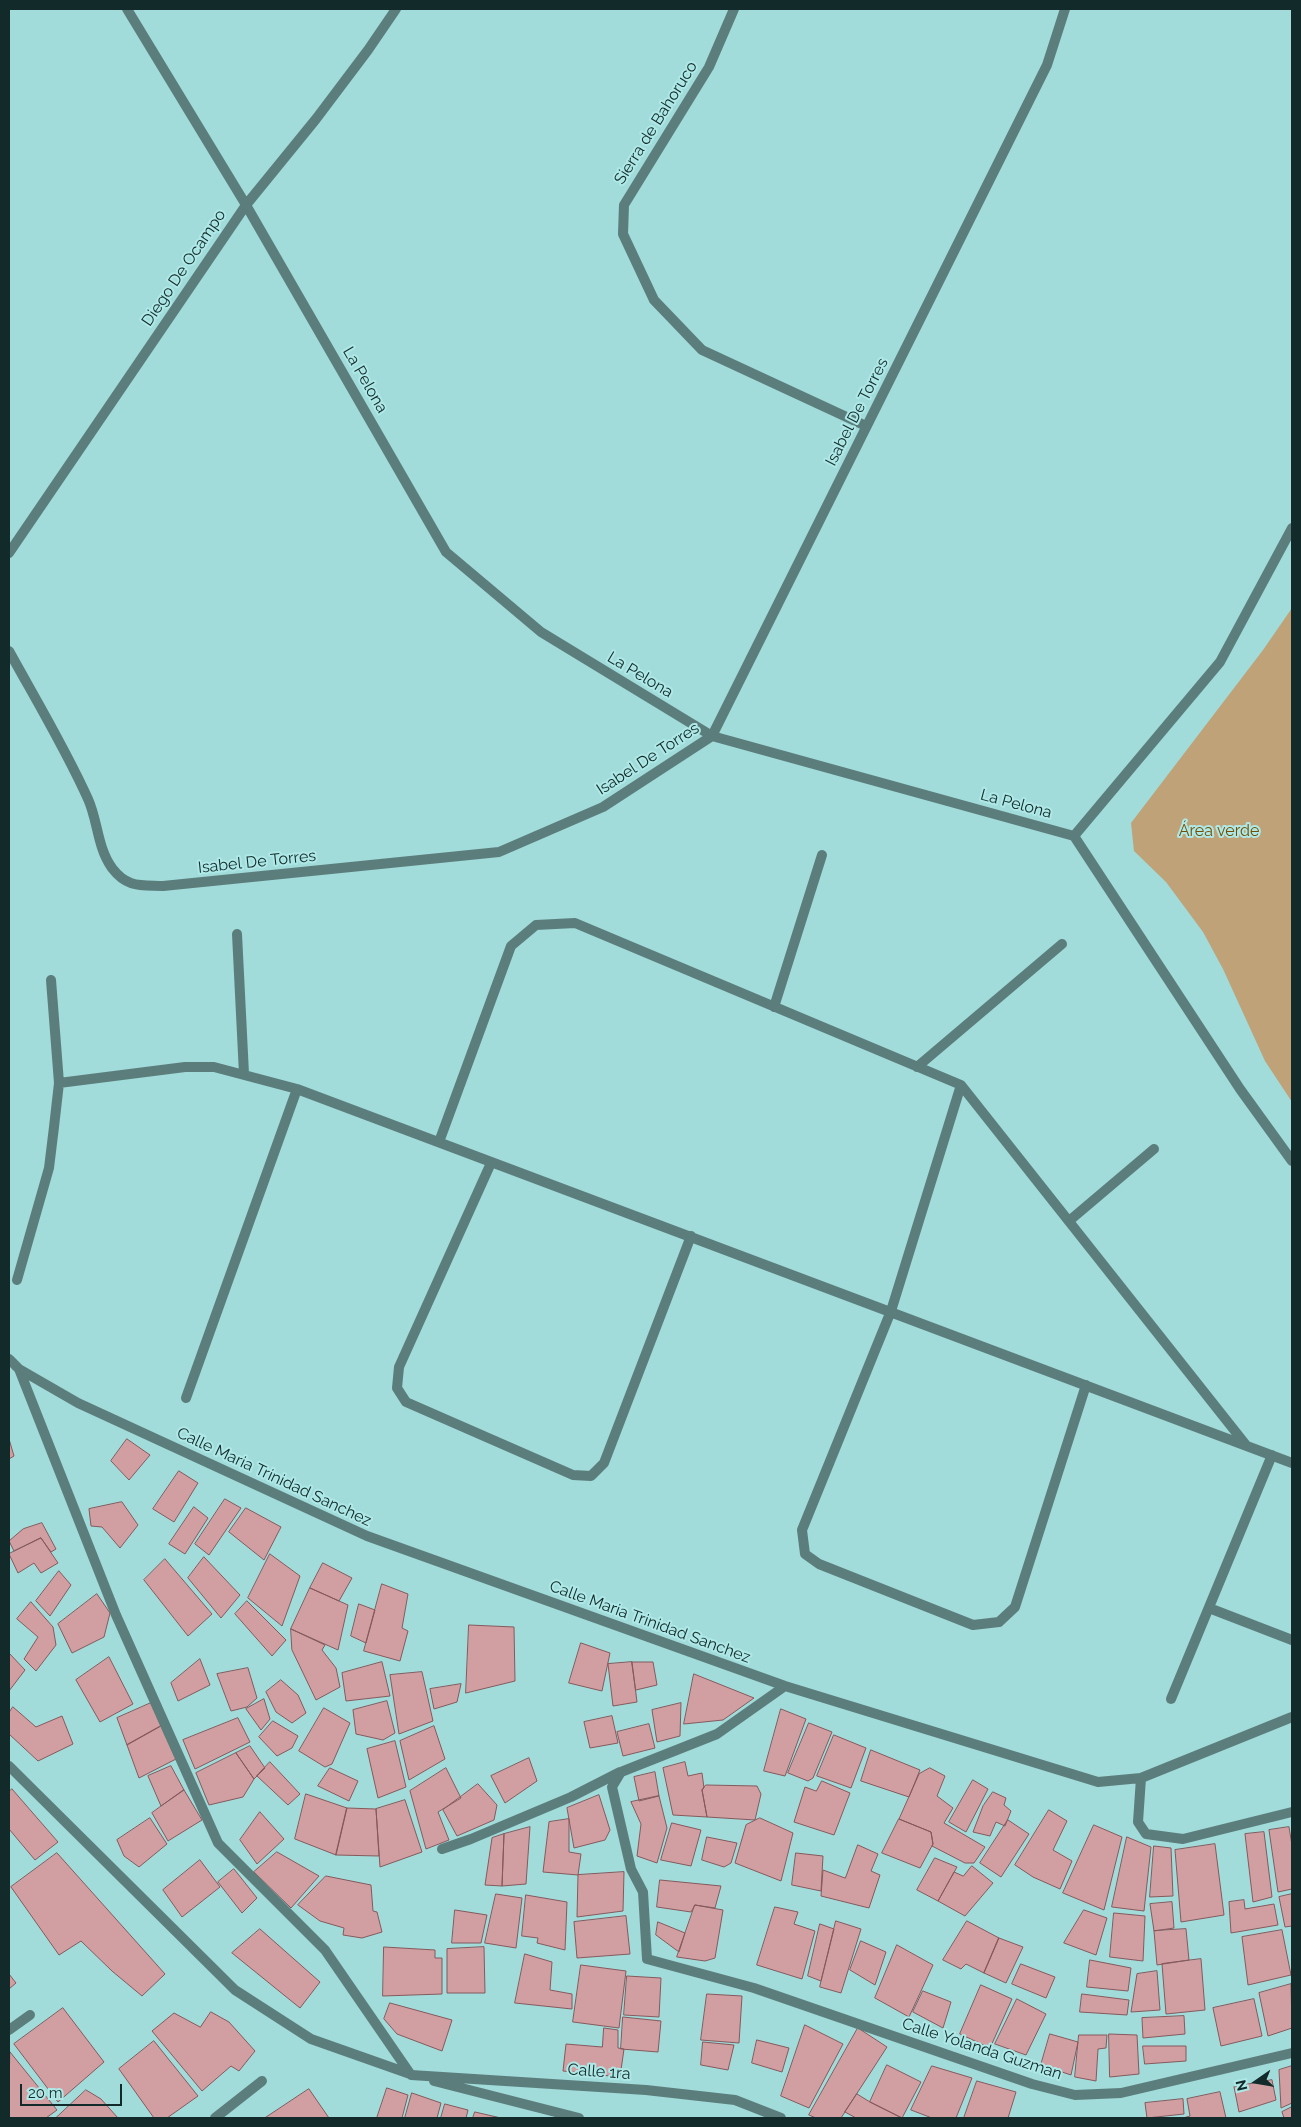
<!DOCTYPE html>
<html>
<head>
<meta charset="utf-8">
<style>
  body { margin:0 }
  #map { position:relative; width:1301px; height:2127px; overflow:hidden; background:#a1dbda; font-family:Raleway,sans-serif }
  canvas { display:block }
  .frame { position:absolute; inset:0; border:10px solid #122a29; pointer-events:none }
  .north { position:absolute; left:1231px; top:2057px; width:50px; height:50px; -webkit-text-stroke:4px #aee8e7; paint-order:stroke; rotate:257deg; font-size:14px; font-weight:700; line-height:20px; text-align:center; color:#122a29 }
  .north::after { content:''; display:block; margin:auto; width:18px; height:22px; background:#122a29; clip-path:polygon(50% 0,100% 100%,50% 72%,0 100%) }
  .scale { position:absolute; left:20px; top:2084px; width:102px; height:22px; box-sizing:border-box; border:2px solid #122a29; border-top:0; padding-left:6px; font-size:15px; line-height:18px; white-space:nowrap; color:#122a29; -webkit-text-stroke:4px #aee8e7; paint-order:stroke }
</style>
</head>
<body>
<div id="map">
<canvas width="1301" height="2127"></canvas>
<div class="frame"></div>
<div class="north">N</div>
<div class="scale">20 m</div>
</div>
<script>
const g = document.querySelector('canvas').getContext('2d');
g.lineJoin = 'round';
function paint(path, color) { g.fillStyle = color; g.fill(path, 'evenodd'); }
function strokePath(path, color, width, dash) { g.strokeStyle = color; g.lineWidth = width; g.lineCap = dash ? 'butt' : 'round'; g.setLineDash(dash || []); g.stroke(path); }
function label(font, color, halo, rows, align = 'center') {
  g.font = font + ' Raleway,sans-serif'; g.lineWidth = 4; g.setLineDash([]); g.textBaseline = 'middle'; g.strokeStyle = halo; g.fillStyle = color; for (const [text, x, y, turn = 0] of rows) {
    g.save(); g.translate(x, y); g.rotate((+turn || 0) * Math.PI / 180); g.textAlign = isNaN(turn) ? turn : align; if (halo) g.strokeText(text, 0, 0); g.fillText(text, 0, 0); g.restore();
  }
}
const green = new Path2D(`
  M 1292,608 L 1292,1102 L 1265,1061 L 1223,969 L 1203,932 L 1166,882 L 1134,851 L 1131,823 L 1263,650 Z`);
const building = new Path2D(`
  M 9,1439 L 14,1456 L 9,1459 Z
  M 127,1439 L 150,1455 L 129,1480 L 111,1461 Z
  M 179,1471 L 198,1483 L 174,1522 L 153,1509 Z
  M 225,1499 L 241,1508 L 209,1555 L 195,1544 Z
  M 122,1502 L 138,1525 L 120,1548 L 102,1527 L 91,1526 L 89,1509 Z
  M 194,1507 L 208,1518 L 185,1554 L 169,1544 Z
  M 246,1508 L 281,1527 L 264,1560 L 229,1532 Z
  M 42,1523 L 56,1549 L 51,1552 L 41,1538 L 14,1551 L 9,1541 L 23,1529 Z
  M 41,1538 L 58,1563 L 41,1573 L 34,1563 L 18,1573 L 9,1554 Z
  M 270,1554 L 300,1576 L 282,1626 L 248,1598 Z
  M 204,1557 L 240,1595 L 221,1618 L 188,1578 Z
  M 165,1559 L 212,1614 L 188,1636 L 144,1580 Z
  M 323,1563 L 352,1578 L 339,1601 L 310,1588 Z
  M 59,1571 L 71,1585 L 50,1616 L 36,1601 Z
  M 382,1584 L 408,1594 L 402,1628 L 408,1631 L 400,1661 L 364,1651 Z
  M 310,1588 L 348,1605 L 338,1650 L 291,1629 Z
  M 97,1594 L 110,1613 L 104,1637 L 72,1653 L 58,1624 Z
  M 247,1601 L 286,1640 L 272,1656 L 235,1614 Z
  M 31,1602 L 53,1627 L 56,1645 L 36,1671 L 24,1659 L 38,1637 L 17,1619 Z
  M 359,1604 L 375,1610 L 366,1643 L 351,1636 Z
  M 469,1625 L 514,1627 L 515,1681 L 466,1693 Z
  M 291,1629 L 325,1645 L 322,1650 L 336,1668 L 340,1687 L 316,1700 L 292,1650 Z
  M 581,1643 L 610,1653 L 602,1691 L 569,1683 Z
  M 9,1653 L 25,1670 L 9,1691 Z
  M 109,1657 L 133,1704 L 100,1722 L 76,1680 Z
  M 200,1659 L 210,1685 L 178,1701 L 171,1683 Z
  M 382,1662 L 390,1696 L 346,1701 L 342,1673 Z
  M 632,1662 L 637,1702 L 613,1706 L 608,1664 Z
  M 632,1662 L 653,1662 L 657,1685 L 636,1690 Z
  M 248,1668 L 257,1698 L 247,1707 L 231,1711 L 217,1674 Z
  M 422,1672 L 433,1721 L 399,1734 L 390,1675 Z
  M 694,1674 L 754,1698 L 723,1720 L 684,1724 Z
  M 281,1680 L 298,1695 L 306,1713 L 292,1723 L 276,1712 L 266,1692 Z
  M 461,1684 L 457,1702 L 434,1709 L 430,1689 Z
  M 264,1699 L 270,1719 L 261,1730 L 246,1709 Z
  M 387,1701 L 395,1733 L 383,1740 L 356,1734 L 353,1710 Z
  M 151,1703 L 161,1726 L 127,1745 L 117,1718 Z
  M 681,1703 L 680,1736 L 657,1742 L 652,1710 Z
  M 13,1707 L 36,1727 L 62,1716 L 73,1744 L 38,1761 L 9,1734 L 9,1713 Z
  M 324,1708 L 350,1723 L 332,1764 L 325,1767 L 299,1751 Z
  M 781,1709 L 806,1719 L 785,1776 L 764,1771 Z
  M 612,1716 L 618,1743 L 590,1748 L 584,1722 Z
  M 238,1718 L 250,1742 L 195,1769 L 183,1740 Z
  M 273,1721 L 298,1736 L 292,1748 L 277,1756 L 259,1737 Z
  M 809,1723 L 832,1732 L 813,1778 L 808,1781 L 788,1773 Z
  M 649,1724 L 655,1748 L 623,1756 L 617,1732 Z
  M 161,1726 L 176,1759 L 139,1778 L 127,1745 Z
  M 434,1726 L 445,1759 L 409,1780 L 400,1741 Z
  M 834,1735 L 866,1748 L 851,1788 L 817,1776 Z
  M 395,1741 L 406,1787 L 378,1798 L 367,1749 Z
  M 250,1746 L 265,1768 L 254,1779 L 236,1753 Z
  M 871,1750 L 920,1770 L 909,1797 L 861,1781 Z
  M 236,1753 L 254,1779 L 243,1797 L 209,1805 L 196,1773 Z
  M 529,1758 L 537,1781 L 505,1803 L 491,1776 Z
  M 270,1762 L 300,1794 L 288,1805 L 257,1776 Z
  M 685,1762 L 688,1776 L 702,1773 L 704,1788 L 702,1790 L 707,1817 L 673,1815 L 663,1768 Z
  M 171,1766 L 184,1790 L 161,1806 L 148,1776 Z
  M 330,1768 L 358,1781 L 349,1801 L 318,1786 Z
  M 446,1768 L 461,1798 L 438,1812 L 449,1840 L 426,1849 L 410,1791 Z
  M 930,1768 L 945,1776 L 937,1796 L 953,1808 L 944,1823 L 985,1847 L 974,1863 L 965,1863 L 932,1846 L 933,1844 L 931,1832 L 899,1819 L 919,1774 Z
  M 655,1772 L 659,1796 L 639,1801 L 634,1777 Z
  M 973,1780 L 988,1789 L 966,1832 L 949,1822 Z
  M 822,1781 L 850,1793 L 834,1835 L 794,1822 L 805,1787 L 816,1791 Z
  M 478,1784 L 497,1805 L 494,1820 L 457,1836 L 443,1810 Z
  M 706,1785 L 757,1786 L 761,1794 L 755,1820 L 707,1817 L 702,1790 Z
  M 12,1789 L 58,1842 L 35,1860 L 9,1829 L 9,1792 Z
  M 184,1790 L 202,1820 L 168,1841 L 152,1813 Z
  M 993,1792 L 1006,1798 L 1004,1805 L 1011,1811 L 1005,1826 L 996,1822 L 990,1836 L 973,1832 L 983,1806 Z
  M 306,1794 L 347,1808 L 336,1855 L 295,1839 Z
  M 599,1795 L 610,1830 L 605,1840 L 574,1848 L 567,1808 Z
  M 659,1796 L 667,1828 L 657,1863 L 637,1856 L 641,1824 L 631,1802 Z
  M 405,1800 L 422,1852 L 380,1867 L 376,1809 Z
  M 347,1808 L 376,1809 L 379,1856 L 336,1855 Z
  M 1049,1810 L 1067,1821 L 1053,1850 L 1072,1861 L 1060,1889 L 1033,1877 L 1015,1865 Z
  M 260,1812 L 284,1839 L 257,1864 L 240,1840 Z
  M 150,1818 L 167,1844 L 139,1867 L 124,1856 L 117,1840 Z
  M 760,1818 L 793,1833 L 781,1881 L 735,1863 L 746,1825 Z
  M 569,1819 L 569,1852 L 581,1854 L 578,1875 L 543,1872 L 549,1822 Z
  M 899,1819 L 931,1832 L 933,1844 L 920,1868 L 882,1853 Z
  M 1008,1820 L 1029,1834 L 1001,1877 L 980,1863 Z
  M 672,1823 L 701,1830 L 691,1866 L 661,1860 Z
  M 1094,1825 L 1122,1837 L 1104,1910 L 1063,1893 Z
  M 530,1827 L 526,1884 L 502,1886 L 504,1834 Z
  M 1289,1827 L 1292,1845 L 1292,1889 L 1278,1892 L 1269,1830 Z
  M 1264,1832 L 1272,1897 L 1253,1902 L 1245,1834 Z
  M 504,1834 L 502,1886 L 485,1885 L 492,1838 Z
  M 707,1837 L 737,1843 L 731,1863 L 724,1867 L 702,1860 Z
  M 1127,1837 L 1151,1847 L 1144,1911 L 1112,1907 Z
  M 1215,1844 L 1224,1915 L 1181,1922 L 1175,1850 Z
  M 858,1845 L 878,1854 L 871,1871 L 880,1875 L 869,1908 L 821,1896 L 823,1870 L 845,1878 Z
  M 1154,1846 L 1171,1848 L 1173,1896 L 1150,1897 Z
  M 277,1852 L 319,1876 L 291,1908 L 254,1872 Z
  M 57,1853 L 165,1974 L 142,1996 L 112,1971 L 81,1941 L 59,1955 L 11,1887 Z
  M 796,1853 L 823,1856 L 821,1891 L 792,1885 Z
  M 935,1858 L 957,1867 L 938,1901 L 917,1890 Z
  M 200,1860 L 220,1887 L 182,1917 L 163,1890 Z
  M 972,1866 L 993,1883 L 965,1916 L 938,1901 L 954,1872 L 963,1876 Z
  M 234,1869 L 257,1898 L 242,1913 L 218,1882 Z
  M 624,1872 L 623,1911 L 577,1917 L 578,1875 Z
  M 326,1876 L 371,1885 L 373,1911 L 377,1912 L 382,1932 L 362,1938 L 343,1935 L 344,1928 L 320,1921 L 298,1905 Z
  M 660,1880 L 721,1886 L 715,1908 L 695,1905 L 691,1912 L 657,1907 Z
  M 496,1894 L 522,1898 L 516,1948 L 485,1943 Z
  M 1292,1894 L 1292,1926 L 1285,1927 L 1279,1897 Z
  M 526,1895 L 567,1902 L 565,1950 L 537,1943 L 538,1938 L 522,1936 Z
  M 1244,1900 L 1245,1909 L 1274,1904 L 1278,1925 L 1231,1933 L 1229,1902 Z
  M 1172,1902 L 1174,1928 L 1154,1931 L 1150,1904 Z
  M 695,1905 L 723,1910 L 715,1958 L 705,1961 L 677,1957 Z
  M 775,1907 L 798,1912 L 794,1924 L 815,1931 L 802,1979 L 757,1965 Z
  M 455,1910 L 487,1915 L 481,1943 L 452,1943 Z
  M 1084,1910 L 1107,1918 L 1096,1955 L 1064,1943 Z
  M 1114,1913 L 1145,1916 L 1143,1961 L 1110,1957 Z
  M 626,1916 L 630,1954 L 577,1958 L 574,1922 Z
  M 836,1921 L 861,1929 L 841,1993 L 820,1987 Z
  M 967,1921 L 999,1938 L 984,1973 L 966,1964 L 961,1969 L 943,1960 Z
  M 658,1922 L 685,1933 L 679,1952 L 656,1935 Z
  M 820,1924 L 834,1929 L 821,1981 L 808,1976 Z
  M 260,1929 L 320,1982 L 300,2008 L 232,1953 Z
  M 1186,1929 L 1189,1960 L 1157,1965 L 1154,1931 Z
  M 1282,1930 L 1291,1975 L 1248,1985 L 1242,1937 Z
  M 999,1938 L 1023,1947 L 1006,1983 L 984,1973 Z
  M 861,1941 L 886,1952 L 875,1985 L 850,1970 Z
  M 897,1945 L 933,1965 L 909,2017 L 875,1998 Z
  M 384,1947 L 435,1950 L 435,1958 L 442,1958 L 442,1994 L 383,1996 Z
  M 484,1947 L 485,1993 L 447,1993 L 447,1949 Z
  M 525,1954 L 552,1962 L 550,1990 L 572,1994 L 572,2009 L 515,2003 Z
  M 1201,1959 L 1205,2010 L 1166,2014 L 1162,1964 Z
  M 1090,1960 L 1131,1968 L 1128,1991 L 1087,1987 Z
  M 1021,1964 L 1055,1977 L 1046,1998 L 1012,1984 Z
  M 581,1965 L 626,1971 L 619,2028 L 573,2022 Z
  M 1157,1971 L 1160,2010 L 1131,2012 L 1137,1974 Z
  M 9,1974 L 16,1983 L 9,1989 Z
  M 627,1976 L 661,1978 L 659,2017 L 624,2015 Z
  M 1291,1984 L 1292,2028 L 1268,2036 L 1259,1993 Z
  M 981,1985 L 1012,1999 L 990,2048 L 960,2034 Z
  M 923,1991 L 951,2002 L 943,2028 L 913,2012 Z
  M 707,1994 L 742,1996 L 739,2043 L 701,2040 Z
  M 1082,1994 L 1129,2000 L 1127,2015 L 1080,2012 Z
  M 1017,1999 L 1046,2014 L 1026,2055 L 995,2044 Z
  M 1254,1999 L 1262,2036 L 1221,2046 L 1213,2008 Z
  M 390,2003 L 452,2020 L 442,2051 L 397,2034 L 384,2019 Z
  M 63,2008 L 104,2062 L 58,2102 L 14,2044 Z
  M 211,2012 L 229,2022 L 255,2051 L 239,2071 L 231,2066 L 202,2091 L 152,2031 L 174,2013 L 200,2027 Z
  M 1184,2016 L 1185,2034 L 1143,2038 L 1142,2018 Z
  M 623,2017 L 661,2021 L 658,2052 L 621,2049 Z
  M 805,2025 L 843,2044 L 809,2108 L 781,2096 Z
  M 604,2028 L 618,2030 L 618,2048 L 624,2049 L 620,2077 L 563,2071 L 566,2044 L 602,2047 Z
  M 858,2028 L 887,2047 L 841,2118 L 816,2118 L 809,2115 Z
  M 1050,2034 L 1078,2042 L 1071,2075 L 1041,2065 Z
  M 1109,2034 L 1137,2035 L 1139,2074 L 1110,2077 Z
  M 1079,2035 L 1107,2035 L 1106,2048 L 1098,2049 L 1096,2081 L 1075,2077 Z
  M 757,2040 L 789,2048 L 782,2072 L 752,2063 Z
  M 154,2041 L 198,2096 L 167,2118 L 154,2118 L 119,2069 Z
  M 703,2042 L 734,2045 L 728,2070 L 701,2065 Z
  M 1143,2046 L 1186,2046 L 1186,2061 L 1145,2064 Z
  M 10,2052 L 57,2110 L 46,2118 L 9,2118 Z
  M 887,2065 L 921,2082 L 902,2118 L 870,2102 Z
  M 932,2066 L 972,2078 L 956,2118 L 932,2118 L 911,2110 Z
  M 1292,2066 L 1292,2103 L 1281,2108 L 1279,2070 Z
  M 1272,2080 L 1276,2100 L 1239,2112 L 1234,2087 Z
  M 977,2081 L 1016,2092 L 1008,2118 L 964,2118 Z
  M 387,2088 L 408,2095 L 402,2118 L 377,2118 Z
  M 309,2089 L 329,2118 L 265,2118 Z
  M 86,2090 L 101,2099 L 118,2118 L 56,2118 Z
  M 1220,2092 L 1226,2118 L 1183,2118 L 1190,2116 L 1187,2099 Z
  M 412,2093 L 441,2103 L 437,2118 L 405,2118 Z
  M 857,2094 L 870,2102 L 902,2118 L 856,2118 L 845,2112 Z
  M 1183,2099 L 1184,2114 L 1147,2118 L 1145,2103 Z
  M 445,2104 L 468,2110 L 466,2118 L 441,2118 Z
  M 1292,2107 L 1292,2118 L 1284,2118 L 1282,2112 Z
  M 475,2112 L 501,2118 L 473,2118 Z`);
const street = new Path2D(`
  M 127,9 L 246,205 L 446,552 L 541,632 L 712,736 L 1074,836 L 1240,1089 L 1292,1161
  M 734,9 L 709,67 L 624,205 L 623,234 L 654,300 L 702,350 L 866,426
  M 9,553 L 246,205 L 316,119 L 368,50 L 396,9
  M 9,651 C 36,700 65,748 88,799 C 98,821 97,847 112,868 C 127,888 141,885 163,886 L 499,852 L 603,807 L 712,736 L 1047,65 L 1065,9
  M 1074,836 L 1220,662 L 1292,528
  M 237,934 L 244,1074
  M 774,1007 L 822,855
  M 917,1067 L 1062,944
  M 59,1083 L 185,1067 L 214,1067 L 297,1089 L 1292,1463
  M 961,1085 L 891,1311 L 802,1530 L 805,1554 L 819,1564 L 973,1625 L 999,1622 L 1015,1607 L 1086,1385
  M 439,1142 L 511,946 L 536,925 L 575,923 L 961,1085 L 1246,1445
  M 491,1163 L 399,1367 L 397,1388 L 406,1402 L 573,1475 L 591,1476 L 604,1463 L 691,1236
  M 1069,1221 L 1154,1149
  M 17,1280 L 49,1168 L 54,1127 L 59,1083 L 51,980
  M 9,1359 L 19,1369 L 78,1403 L 367,1536 L 785,1686 L 1098,1782 L 1141,1778 L 1292,1717
  M 19,1369 L 116,1615 L 218,1843 L 325,1950 L 411,2075 L 646,2090 L 735,2100 L 781,2118
  M 186,1398 L 297,1089
  M 1209,1608 L 1292,1640
  M 785,1686 L 717,1734 L 621,1772 L 612,1787 L 631,1869 L 643,1892 L 647,1959 L 754,1988 L 1032,2084 L 1075,2095 L 1121,2093 L 1292,2053
  M 1171,1699 L 1272,1455
  M 9,1766 L 235,1990 L 311,2039 L 413,2075
  M 1141,1778 L 1138,1822 L 1146,1834 L 1183,1839 L 1292,1812
  M 442,1849 L 471,1839 L 571,1797 L 620,1772
  M 9,2030 L 30,2015
  M 434,2081 L 579,2118
  M 215,2118 L 262,2081`);
const streetNames = [
  ["Sierra de Bahoruco",656,123,-58],
  ["Diego De Ocampo",184,268,-56],
  ["La Pelona",365,380,60],
  ["Isabel De Torres",857,412,-63],
  ["La Pelona",640,675,31],
  ["Isabel De Torres",648,759,-33],
  ["La Pelona",1016,804,15],
  ["Isabel De Torres",257,862,-6],
  ["Calle Maria Trinidad Sanchez",274,1477,25],
  ["Calle Maria Trinidad Sanchez",650,1622,20],
  ["Calle Yolanda Guzman",982,2049,18],
  ["Calle 1ra",599,2072,4]
];
const parkNames = [
  ["Área verde",1219,831]
];
paint(green, '#c0a278');
paint(building, '#d19fa2');
strokePath(building, '#85595c', 1);
strokePath(street, '#5b7e7d', 10);
label('16px', '#122a29', '#aee8e7', streetNames);
label('16px', '#754e03', '#aee8e7', parkNames);
</script>
</body>
</html>
